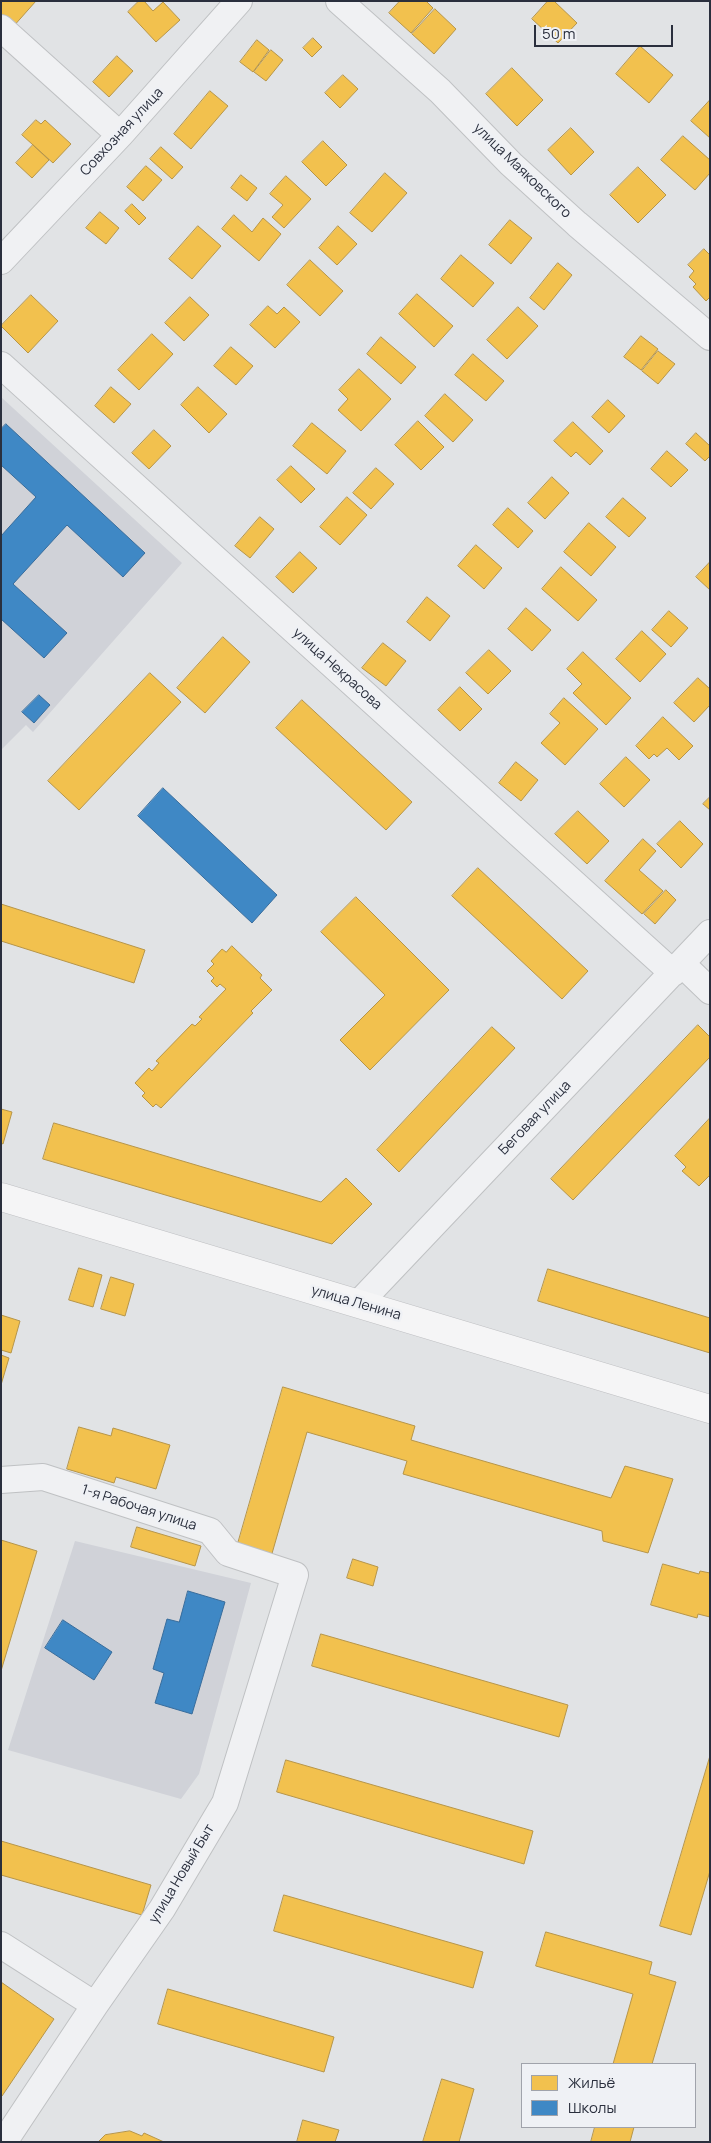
<!DOCTYPE html>
<html>
<head>
<meta charset="utf-8">
<style>
  body { margin:0 }
  #map { position:relative; width:711px; height:2143px; overflow:hidden; background:#e1e3e5; font-family:Manrope,sans-serif }
  canvas { display:block }
  .frame { position:absolute; inset:0; border:2px solid #2a2f3d; pointer-events:none }
  .legend { position:absolute; left:521px; top:2063px; width:175px; height:65px; box-sizing:border-box; background:#eff1f5; border:1px solid #a0a3ab; margin:0; padding:6px 9px; list-style:none; font-size:15px; color:#2a2f3d }
  .legend li { display:flex; align-items:center; gap:10px; height:25px }
  .legend b { width:25px; border:1px solid #a0a3ab }
  .scale { position:absolute; left:534px; top:25px; width:139px; height:22px; box-sizing:border-box; border:2px solid #2a2f3d; border-top:0; padding-left:6px; font-size:15px; line-height:18px; white-space:nowrap; color:#2a2f3d; -webkit-text-stroke:4px #eff1f5; paint-order:stroke }
</style>
</head>
<body>
<div id="map">
<canvas width="711" height="2143"></canvas>
<div class="frame"></div>
<ul class="legend">
<li><b style="height:14px;background:#f2c14e"></b>Жильё</li>
<li><b style="height:14px;background:#3f88c5"></b>Школы</li>
</ul>
<div class="scale">50 m</div>
</div>
<script>
const g = document.querySelector('canvas').getContext('2d');
g.lineJoin = 'round';
function paint(path, color) { g.fillStyle = color; g.fill(path, 'evenodd'); }
function strokePath(path, color, width, dash) { g.strokeStyle = color; g.lineWidth = width; g.lineCap = dash ? 'butt' : 'round'; g.setLineDash(dash || []); g.stroke(path); }
function label(font, color, halo, rows, align = 'center') {
  g.font = font + ' Manrope,sans-serif'; g.lineWidth = 5; g.setLineDash([]); g.textBaseline = 'middle'; g.strokeStyle = halo; g.fillStyle = color; for (const [text, x, y, turn = 0] of rows) {
    g.save(); g.translate(x, y); g.rotate((+turn || 0) * Math.PI / 180); g.textAlign = isNaN(turn) ? turn : align; if (halo) g.strokeText(text, 0, 0); g.fillText(text, 0, 0); g.restore();
  }
}
const built = new Path2D(`
  M 1,397 L 182,563 L 33,732 L 26,725 L 1,750 Z
  M 75,1541 L 251,1583 L 199,1774 L 181,1799 L 8,1750 Z`);
const homes = new Path2D(`
  M 1,1 L 36,1 L 12,28 L 1,18 Z
  M 139,1 L 144,1 L 153,11 L 163,2 L 180,20 L 156,42 L 128,12 Z
  M 400,1 L 426,1 L 433,8 L 411,33 L 389,13 Z
  M 548,1 L 554,1 L 577,23 L 558,43 L 532,19 Z
  M 435,9 L 456,29 L 434,54 L 412,34 Z
  M 313,38 L 322,47 L 312,57 L 303,48 Z
  M 257,40 L 269,50 L 253,72 L 240,62 Z
  M 640,46 L 673,75 L 649,103 L 616,74 Z
  M 271,50 L 283,60 L 266,81 L 254,72 Z
  M 117,56 L 133,71 L 109,97 L 93,82 Z
  M 512,68 L 543,100 L 517,126 L 486,94 Z
  M 343,75 L 358,89 L 340,108 L 325,93 Z
  M 210,91 L 228,106 L 191,149 L 174,134 Z
  M 710,100 L 710,138 L 691,121 Z
  M 36,120 L 41,124 L 45,120 L 71,144 L 53,163 L 22,135 Z
  M 571,128 L 594,152 L 571,175 L 548,150 Z
  M 683,136 L 710,160 L 710,173 L 695,190 L 661,160 Z
  M 323,141 L 347,165 L 326,186 L 302,162 Z
  M 33,145 L 49,160 L 32,178 L 16,163 Z
  M 161,147 L 183,167 L 172,179 L 150,159 Z
  M 146,166 L 162,180 L 143,201 L 127,187 Z
  M 638,167 L 666,195 L 638,223 L 610,195 Z
  M 385,173 L 407,193 L 372,232 L 350,213 Z
  M 241,175 L 257,188 L 247,201 L 231,188 Z
  M 286,176 L 311,199 L 284,228 L 272,217 L 283,205 L 270,194 Z
  M 132,204 L 146,218 L 139,225 L 125,211 Z
  M 100,212 L 119,228 L 106,244 L 86,228 Z
  M 234,215 L 252,232 L 263,218 L 281,234 L 259,261 L 222,229 Z
  M 510,220 L 532,238 L 511,264 L 489,245 Z
  M 198,226 L 221,246 L 192,279 L 169,259 Z
  M 338,226 L 357,244 L 337,265 L 319,248 Z
  M 704,249 L 710,255 L 710,297 L 706,301 L 693,287 L 696,284 L 689,277 L 694,271 L 688,265 Z
  M 461,255 L 494,283 L 473,307 L 441,279 Z
  M 310,260 L 343,291 L 320,316 L 287,285 Z
  M 558,263 L 572,275 L 544,310 L 530,298 Z
  M 417,294 L 453,326 L 434,347 L 399,314 Z
  M 31,295 L 58,321 L 28,353 L 1,326 Z
  M 190,297 L 209,315 L 184,341 L 165,323 Z
  M 268,306 L 277,314 L 284,307 L 300,322 L 275,348 L 250,325 Z
  M 518,307 L 538,326 L 507,359 L 487,340 Z
  M 152,334 L 173,354 L 139,390 L 118,370 Z
  M 641,336 L 658,349 L 641,370 L 624,357 Z
  M 381,337 L 416,367 L 401,384 L 367,354 Z
  M 231,347 L 253,366 L 236,385 L 214,366 Z
  M 658,351 L 675,364 L 658,384 L 642,371 Z
  M 473,354 L 504,381 L 486,401 L 455,375 Z
  M 359,369 L 391,399 L 361,431 L 338,410 L 348,399 L 339,390 Z
  M 111,387 L 131,404 L 114,423 L 95,406 Z
  M 198,387 L 227,414 L 209,433 L 181,405 Z
  M 445,394 L 473,420 L 453,442 L 425,416 Z
  M 608,400 L 625,416 L 609,433 L 592,417 Z
  M 418,421 L 444,447 L 421,470 L 395,445 Z
  M 573,422 L 603,451 L 590,465 L 576,452 L 571,457 L 554,441 Z
  M 312,423 L 346,451 L 327,474 L 293,446 Z
  M 154,430 L 171,446 L 149,469 L 132,453 Z
  M 696,433 L 710,446 L 710,456 L 705,461 L 686,444 Z
  M 667,451 L 688,470 L 671,487 L 651,469 Z
  M 291,466 L 315,489 L 301,503 L 277,480 Z
  M 376,468 L 394,484 L 371,509 L 353,493 Z
  M 552,477 L 569,493 L 545,519 L 528,503 Z
  M 347,497 L 367,515 L 340,545 L 320,527 Z
  M 623,498 L 646,518 L 629,537 L 606,517 Z
  M 508,508 L 533,531 L 518,548 L 493,525 Z
  M 260,517 L 274,529 L 250,558 L 235,546 Z
  M 589,523 L 616,547 L 591,576 L 564,552 Z
  M 476,545 L 502,568 L 484,589 L 458,566 Z
  M 300,552 L 317,568 L 293,593 L 276,577 Z
  M 710,562 L 710,590 L 696,577 Z
  M 561,567 L 597,600 L 578,621 L 542,589 Z
  M 427,597 L 450,616 L 430,641 L 407,622 Z
  M 526,608 L 551,630 L 532,651 L 508,629 Z
  M 669,611 L 688,628 L 671,647 L 652,630 Z
  M 642,631 L 666,654 L 640,682 L 616,659 Z
  M 223,637 L 250,662 L 205,713 L 177,688 Z
  M 383,643 L 406,661 L 386,686 L 362,668 Z
  M 489,650 L 511,671 L 488,694 L 466,673 Z
  M 583,652 L 631,698 L 606,725 L 573,693 L 582,684 L 567,669 Z
  M 150,673 L 181,702 L 79,810 L 48,781 Z
  M 698,678 L 710,689 L 710,705 L 694,722 L 674,703 Z
  M 460,687 L 482,709 L 460,731 L 438,710 Z
  M 564,698 L 598,729 L 565,765 L 541,743 L 560,723 L 550,714 Z
  M 302,700 L 412,802 L 386,830 L 276,728 Z
  M 663,717 L 693,746 L 679,760 L 667,748 L 657,757 L 654,754 L 649,759 L 636,746 Z
  M 626,757 L 650,780 L 624,807 L 600,784 Z
  M 516,762 L 538,780 L 521,801 L 499,783 Z
  M 710,797 L 710,810 L 703,804 Z
  M 578,811 L 609,841 L 587,864 L 555,834 Z
  M 680,821 L 703,844 L 681,868 L 657,844 Z
  M 643,839 L 656,851 L 639,870 L 663,891 L 642,914 L 605,881 Z
  M 478,868 L 588,971 L 562,999 L 452,896 Z
  M 666,890 L 676,900 L 655,924 L 644,914 Z
  M 356,897 L 449,990 L 370,1070 L 340,1040 L 385,995 L 321,932 Z
  M 1,904 L 145,950 L 134,983 L 1,941 Z
  M 232,946 L 262,975 L 260,978 L 272,990 L 251,1011 L 253,1013 L 161,1108 L 156,1104 L 153,1107 L 142,1096 L 145,1093 L 135,1083 L 149,1068 L 152,1071 L 159,1063 L 156,1061 L 192,1024 L 195,1026 L 202,1019 L 199,1017 L 226,989 L 220,984 L 217,987 L 211,981 L 214,978 L 207,971 L 214,964 L 211,961 L 222,949 L 226,952 Z
  M 698,1025 L 710,1037 L 710,1057 L 573,1200 L 551,1179 Z
  M 492,1027 L 515,1048 L 399,1172 L 377,1150 Z
  M 1,1109 L 12,1112 L 3,1144 L 1,1143 Z
  M 710,1118 L 710,1175 L 699,1186 L 682,1171 L 686,1167 L 675,1156 Z
  M 54,1123 L 321,1202 L 346,1178 L 372,1204 L 332,1244 L 43,1159 Z
  M 79,1268 L 102,1275 L 93,1307 L 69,1300 Z
  M 548,1269 L 710,1318 L 710,1353 L 538,1301 Z
  M 111,1277 L 134,1284 L 125,1316 L 101,1309 Z
  M 1,1315 L 20,1321 L 11,1353 L 1,1350 Z
  M 1,1355 L 9,1358 L 1,1385 Z
  M 283,1387 L 415,1426 L 411,1440 L 611,1498 L 625,1466 L 673,1479 L 648,1553 L 603,1541 L 602,1531 L 403,1474 L 407,1461 L 307,1432 L 271,1557 L 237,1547 Z
  M 79,1427 L 111,1436 L 113,1428 L 170,1445 L 156,1489 L 116,1477 L 114,1483 L 67,1469 Z
  M 137,1527 L 201,1546 L 195,1566 L 131,1547 Z
  M 1,1540 L 37,1551 L 1,1671 Z
  M 353,1559 L 378,1567 L 373,1586 L 347,1578 Z
  M 663,1564 L 699,1574 L 700,1571 L 710,1573 L 710,1617 L 698,1614 L 697,1618 L 651,1605 Z
  M 321,1634 L 568,1705 L 559,1737 L 312,1666 Z
  M 710,1756 L 710,1871 L 691,1935 L 660,1926 Z
  M 286,1760 L 533,1831 L 524,1864 L 277,1792 Z
  M 1,1841 L 151,1885 L 142,1915 L 1,1875 Z
  M 284,1895 L 483,1952 L 473,1988 L 274,1931 Z
  M 546,1932 L 652,1962 L 649,1974 L 676,1982 L 652,2064 L 613,2064 L 633,1994 L 536,1966 Z
  M 1,1982 L 54,2019 L 2,2096 L 1,2095 Z
  M 168,1989 L 334,2037 L 324,2072 L 158,2024 Z
  M 442,2079 L 474,2089 L 459,2142 L 423,2142 Z
  M 303,2120 L 339,2130 L 335,2142 L 297,2142 Z
  M 595,2127 L 634,2127 L 630,2142 L 591,2142 Z
  M 130,2131 L 142,2136 L 144,2133 L 164,2142 L 98,2142 L 105,2135 Z`);
const schools = new Path2D(`
  M 6,424 L 145,553 L 123,577 L 67,525 L 13,584 L 67,633 L 44,658 L 1,619 L 1,536 L 36,497 L 1,465 L 1,429 Z
  M 39,695 L 50,705 L 34,723 L 22,712 Z
  M 163,788 L 277,895 L 252,923 L 138,816 Z
  M 188,1591 L 225,1602 L 192,1714 L 155,1703 L 164,1673 L 153,1669 L 167,1619 L 179,1622 Z
  M 63,1620 L 112,1652 L 94,1680 L 45,1648 Z`);
const minor = new Path2D(`
  M 339,1 L 440,91 L 511,164 L 577,224 L 710,337
  M 1,28 L 120,135
  M 1,261 L 120,135 L 239,1
  M 1,365 L 673,973
  M 682,964 L 710,991
  M 359,1303 L 710,933
  M 1,1480 L 43,1477 L 210,1531 L 228,1553 L 295,1575 L 225,1803 L 162,1909 L 95,2005 L 4,2142
  M 1,1945 L 95,2005`);
const major = new Path2D(`
  M 1,1197 L 710,1409`);
const streetNames = [
  ["Совхозная улица",122,132,-47],
  ["улица Маяковского",522,171,44],
  ["улица Некрасова",337,669,42],
  ["Беговая улица",535,1118,-46],
  ["улица Ленина",356,1303,16],
  ["1-я Рабочая улица",139,1508,18],
  ["улица Новый Быт",182,1874,-59]
];
paint(built, '#d0d2d8');
paint(homes, '#f2c14e');
strokePath(homes, '#b69549', 1);
paint(schools, '#3f88c5');
strokePath(schools, '#396d9c', 1);
strokePath(minor, '#bfc1c3', 28);
strokePath(major, '#bebfc2', 29);
strokePath(minor, '#f0f1f3', 26);
strokePath(major, '#f5f5f6', 28);
label('14px', '#2a2f3d', '#eff1f5', streetNames);
</script>
</body>
</html>
